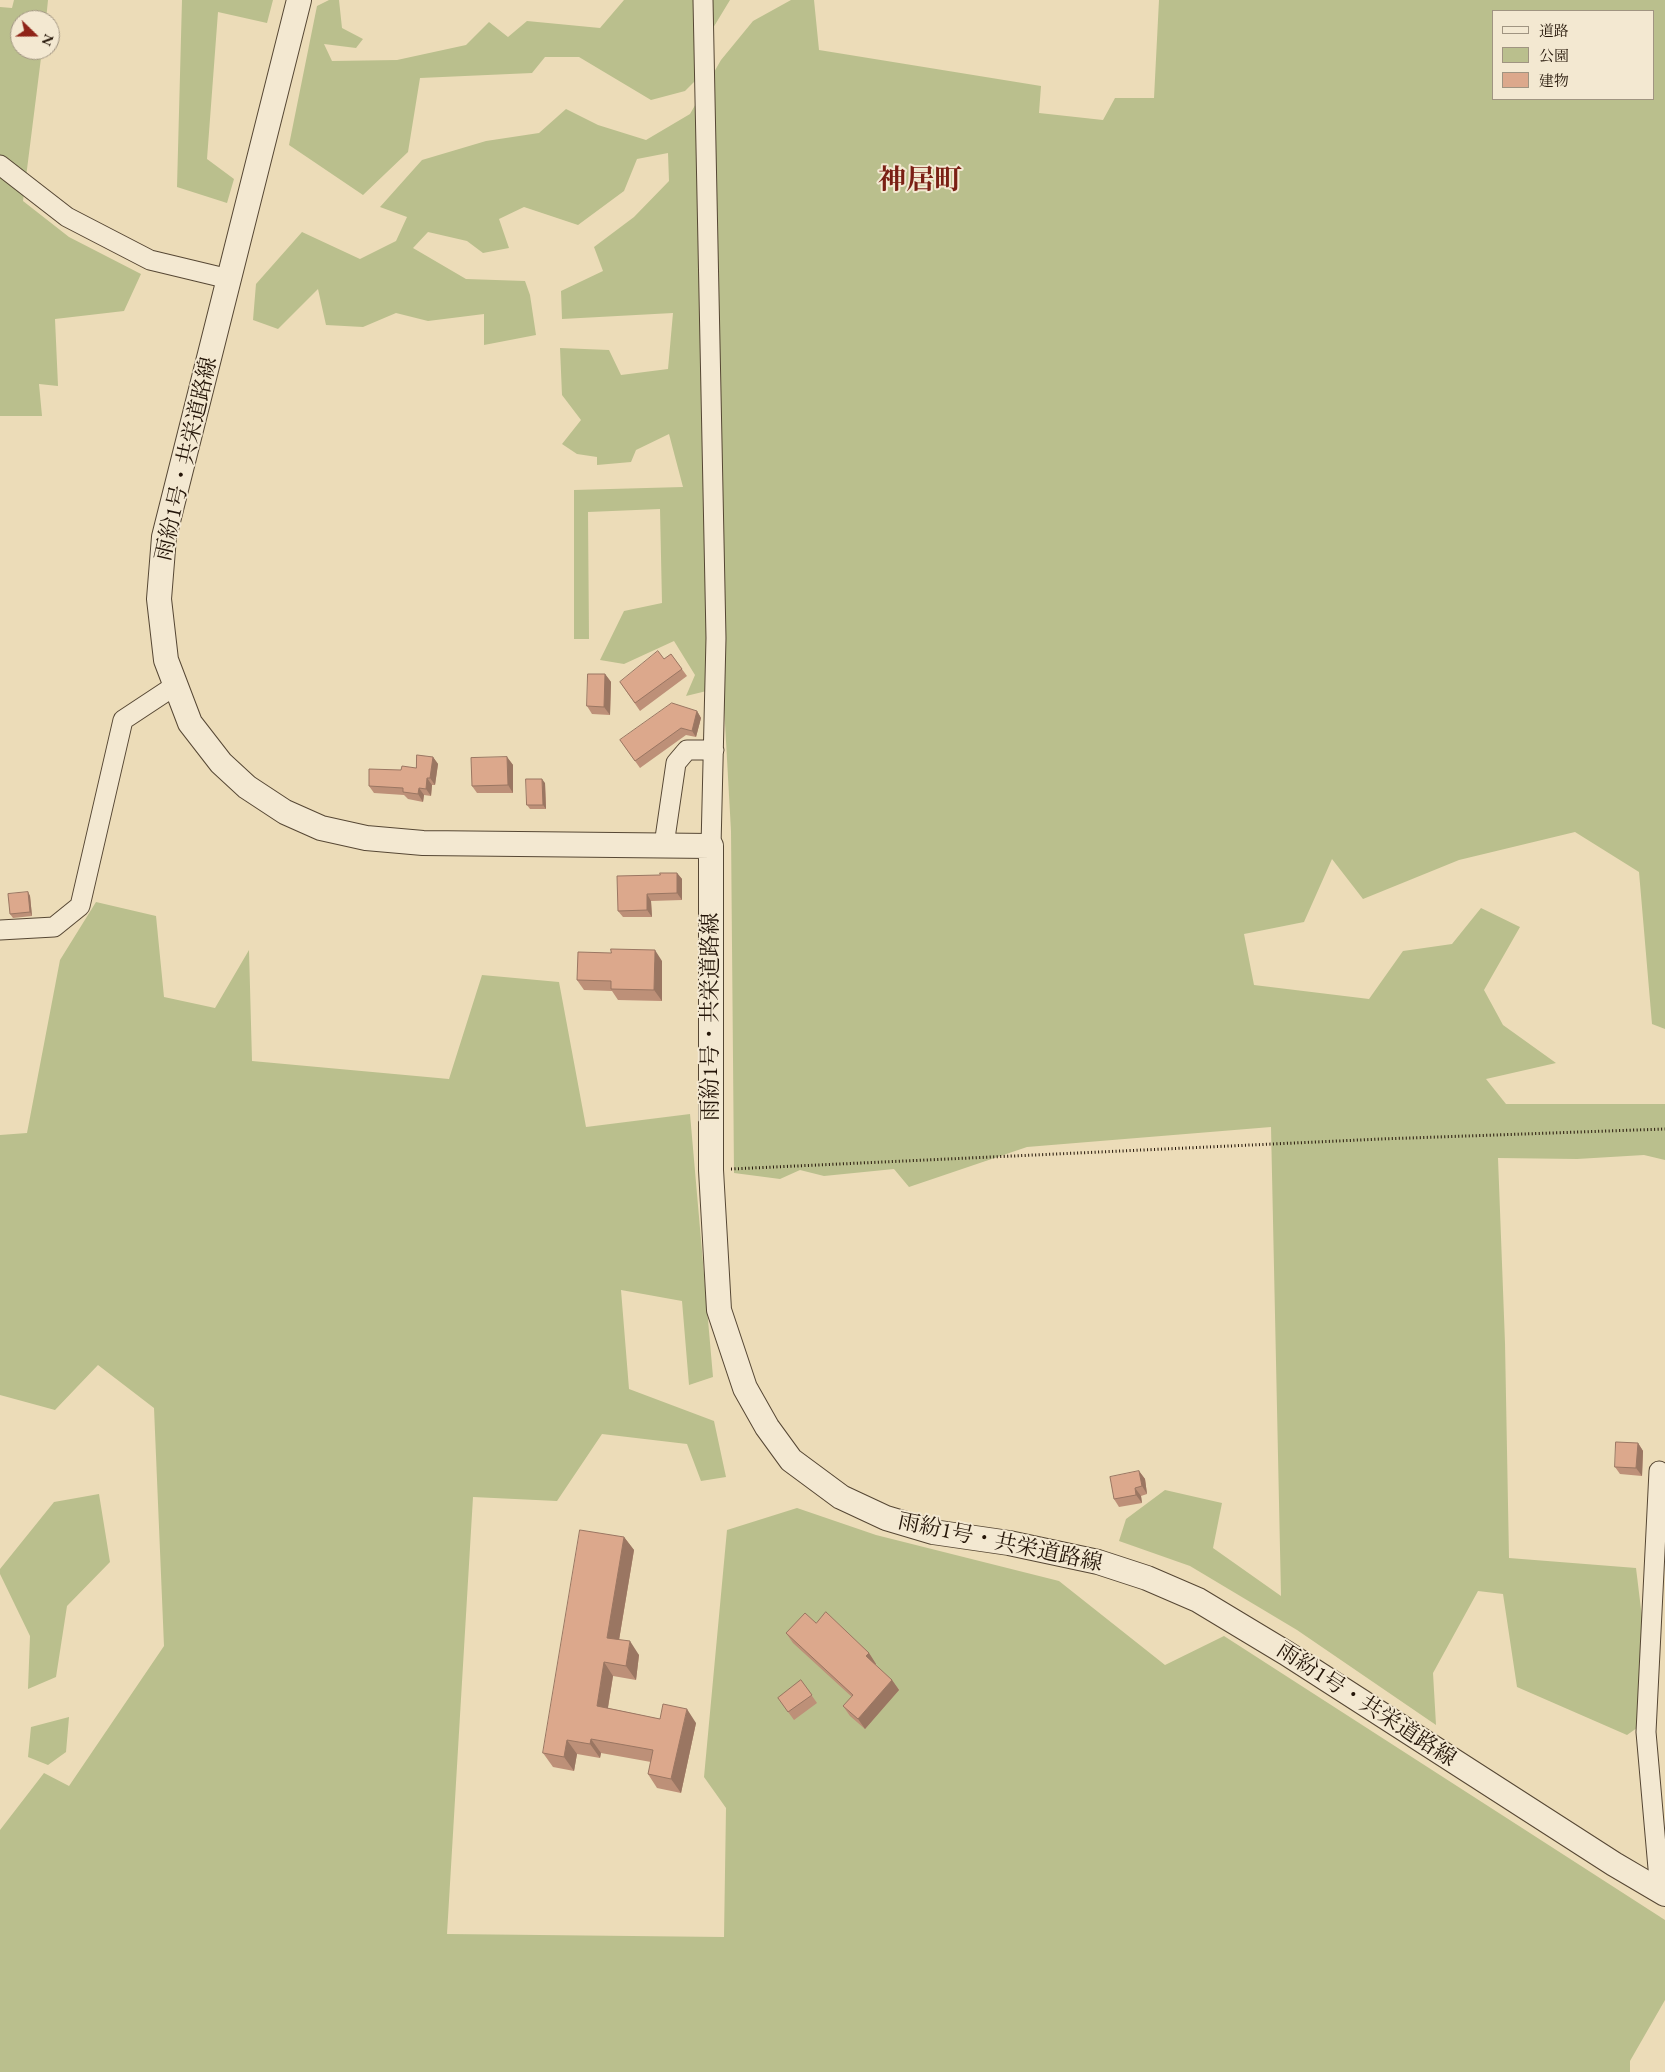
<!DOCTYPE html>
<html>
<head>
<meta charset="utf-8">
<style>
  body { margin:0 }
  #map { position:relative; width:1665px; height:2072px; overflow:hidden; background:#ecdcb8; font-family:"EB Garamond","Noto Serif JP",serif }
  canvas { display:block }
  .legend { position:absolute; left:1492px; top:10px; width:162px; height:90px; box-sizing:border-box; background:#f3e8d1; border:1px solid #a09481; margin:0; padding:6px 9px; list-style:none; font-size:15px; color:#241508 }
  .legend li { display:flex; align-items:center; gap:10px; height:25px }
  .legend b { width:25px; border:1px solid #a09481 }
  .north { position:absolute; left:10px; top:10px; width:50px; height:50px; box-sizing:border-box; background:#f3e8d1; border:1px solid #a09481; border-radius:50%; rotate:112deg; font-size:14px; font-weight:700; line-height:20px; text-align:center; color:#241508 }
  .north::after { content:''; display:block; margin:auto; width:18px; height:22px; background:#8f2418; clip-path:polygon(50% 0,100% 100%,50% 72%,0 100%) }
</style>
</head>
<body>
<div id="map">
<canvas width="1665" height="2072"></canvas>
<ul class="legend">
<li><b style="height:6px;background:#f3e8d1"></b>道路</li>
<li><b style="height:14px;background:#babf8d"></b>公園</li>
<li><b style="height:14px;background:#dca88c"></b>建物</li>
</ul>
<div class="north">N</div>
</div>
<script>
const g = document.querySelector('canvas').getContext('2d');
g.lineJoin = 'round';
function paint(path, color) { g.fillStyle = color; g.fill(path, 'evenodd'); }
function strokePath(path, color, width, dash) { g.strokeStyle = color; g.lineWidth = width; g.lineCap = dash ? 'butt' : 'round'; g.setLineDash(dash || []); g.stroke(path); }
function label(font, color, halo, rows, align = 'center') {
  g.font = font + ' "EB Garamond","Noto Serif JP",serif'; g.lineWidth = 4; g.setLineDash([]); g.textBaseline = 'middle'; g.strokeStyle = halo; g.fillStyle = color; for (const [text, x, y, turn = 0] of rows) {
    g.save(); g.translate(x, y); g.rotate((+turn || 0) * Math.PI / 180); g.textAlign = isNaN(turn) ? turn : align; if (halo) g.strokeText(text, 0, 0); g.fillText(text, 0, 0); g.restore();
  }
}
const green = new Path2D(`
  M 14,0 L 48,0 L 46,20 L 20,20 L 20,50 L 42,50 L 23,201 L 69,237 L 141,274 L 124,311 L 55,319 L 58,386 L 39,384 L 42,416 L 0,416 L 0,7 L 12,8 Z
  M 182,0 L 273,0 L 267,23 L 218,12 L 207,159 L 234,179 L 227,203 L 177,187 Z
  M 329,0 L 339,0 L 342,28 L 363,39 L 356,48 L 324,44 L 332,61 L 397,60 L 466,45 L 489,22 L 508,37 L 527,21 L 600,28 L 624,0 L 730,0 L 710,33 L 709,67 L 685,91 L 651,100 L 579,57 L 545,57 L 532,73 L 420,78 L 408,152 L 363,195 L 289,145 L 317,6 Z
  M 791,0 L 814,0 L 819,50 L 1041,86 L 1039,113 L 1103,120 L 1115,98 L 1154,98 L 1159,0 L 1665,0 L 1665,1029 L 1652,1024 L 1639,872 L 1575,832 L 1459,860 L 1363,899 L 1332,859 L 1304,922 L 1244,934 L 1254,985 L 1369,999 L 1403,951 L 1452,944 L 1481,908 L 1520,927 L 1484,990 L 1503,1025 L 1556,1063 L 1486,1079 L 1506,1104 L 1665,1104 L 1665,1160 L 1644,1155 L 1577,1159 L 1498,1158 L 1505,1343 L 1509,1558 L 1636,1568 L 1654,1716 L 1627,1735 L 1517,1687 L 1503,1594 L 1478,1591 L 1433,1673 L 1436,1725 L 1297,1630 L 1190,1566 L 1119,1541 L 1126,1519 L 1165,1490 L 1222,1503 L 1213,1548 L 1281,1596 L 1271,1127 L 1027,1147 L 909,1187 L 894,1169 L 824,1176 L 800,1170 L 780,1179 L 734,1173 L 731,831 L 723,687 L 686,696 L 695,675 L 674,641 L 624,664 L 600,660 L 624,611 L 662,603 L 660,509 L 588,512 L 589,639 L 574,639 L 574,490 L 683,487 L 669,434 L 636,450 L 631,462 L 597,465 L 597,457 L 577,454 L 562,444 L 581,420 L 562,395 L 560,348 L 609,350 L 621,375 L 668,369 L 673,313 L 562,319 L 561,291 L 603,271 L 594,247 L 634,217 L 669,181 L 668,153 L 637,159 L 624,191 L 578,225 L 524,207 L 499,219 L 509,248 L 483,253 L 467,241 L 428,232 L 413,248 L 466,279 L 525,281 L 530,295 L 536,335 L 484,345 L 484,314 L 428,321 L 396,313 L 363,327 L 326,325 L 318,289 L 278,329 L 253,320 L 256,284 L 302,232 L 360,259 L 396,241 L 407,217 L 380,207 L 422,160 L 486,141 L 539,133 L 566,109 L 598,125 L 646,140 L 690,114 L 721,60 L 753,21 ZM 1494,11 L 1654,11 L 1654,99 L 1494,99 Z
  M 96,902 L 156,916 L 164,997 L 215,1008 L 249,950 L 252,1061 L 449,1079 L 482,975 L 559,982 L 586,1127 L 690,1114 L 713,1377 L 689,1385 L 682,1301 L 621,1290 L 629,1389 L 714,1421 L 726,1477 L 701,1481 L 687,1444 L 602,1434 L 557,1501 L 473,1497 L 447,1934 L 724,1937 L 726,1808 L 704,1777 L 727,1530 L 797,1508 L 876,1535 L 1059,1581 L 1165,1665 L 1224,1636 L 1665,1920 L 1665,2000 L 1630,2061 L 1630,2072 L 0,2072 L 0,1830 L 44,1773 L 69,1786 L 164,1646 L 154,1408 L 98,1365 L 55,1410 L 0,1395 L 0,1135 L 27,1133 L 60,960 Z
  M 99,1494 L 110,1562 L 67,1606 L 56,1677 L 28,1689 L 30,1636 L 0,1574 L 0,1569 L 54,1502 Z
  M 69,1717 L 66,1752 L 48,1765 L 28,1757 L 31,1727 Z`);
const path = new Path2D(`
  M 731,1169 L 1381,1139 L 1665,1129`);
const minor = new Path2D(`
  M 703,0 L 716,638 L 711,846
  M 0,165 L 67,217 L 150,260 L 229,279
  M 664,845 L 676,763 L 687,750 L 714,750
  M 0,930 L 54,927 L 80,906 L 123,720 L 176,685
  M 1659,1471 L 1646,1732 L 1660,1891`);
const tertiary = new Path2D(`
  M 299,0 L 164,537 L 159,599 L 166,660 L 190,723 L 221,763 L 247,787 L 285,812 L 321,828 L 366,838 L 423,843 L 711,846 L 711,1170 L 719,1310 L 745,1388 L 767,1427 L 791,1460 L 841,1497 L 886,1518 L 933,1532 L 1009,1543 L 1098,1562 L 1147,1578 L 1198,1600 L 1286,1653 L 1614,1864 L 1665,1894`);
const wall = new Path2D(`
  M 671,654 L 687,676 L 640,711 L 620,682 L 664,659 Z
  M 605,674 L 611,682 L 610,715 L 592,714 L 587,706 Z
  M 697,711 L 701,718 L 696,737 L 686,735 L 640,768 L 620,740 Z
  M 433,757 L 438,764 L 435,785 L 432,785 L 431,796 L 424,795 L 423,802 L 408,799 L 404,795 L 374,793 L 369,786 L 416,768 Z
  M 507,757 L 513,765 L 513,793 L 477,793 L 472,786 Z
  M 545,783 L 546,809 L 530,809 L 527,805 Z
  M 677,873 L 682,879 L 682,900 L 651,901 L 652,917 L 623,917 L 618,911 L 660,875 Z
  M 28,892 L 30,896 L 32,916 L 13,918 L 10,914 Z
  M 662,961 L 662,1001 L 618,1000 L 612,991 L 584,990 L 577,980 Z
  M 1638,1443 L 1643,1451 L 1642,1476 L 1620,1474 L 1615,1467 Z
  M 1139,1471 L 1145,1479 L 1147,1494 L 1141,1496 L 1142,1503 L 1119,1507 L 1114,1499 Z
  M 624,1537 L 634,1550 L 619,1640 L 639,1655 L 636,1680 L 613,1676 L 608,1708 L 660,1719 L 696,1723 L 681,1793 L 657,1788 L 648,1774 L 651,1762 L 601,1753 L 600,1758 L 577,1754 L 574,1771 L 553,1767 L 543,1753 Z
  M 816,1623 L 869,1653 L 876,1664 L 875,1665 L 892,1680 L 899,1690 L 865,1729 L 850,1716 L 843,1706 L 852,1697 L 793,1643 L 786,1633 Z
  M 801,1680 L 817,1703 L 794,1720 L 778,1698 Z`);
const shadedWall = new Path2D(`
  M 605,674 L 611,682 L 610,715 L 604,707 Z
  M 697,711 L 701,718 L 696,737 L 692,731 Z
  M 433,757 L 438,764 L 435,785 L 430,778 Z
  M 507,757 L 513,765 L 513,793 L 508,785 Z
  M 427,778 L 432,785 L 431,796 L 426,789 Z
  M 542,779 L 545,783 L 546,809 L 543,805 Z
  M 419,788 L 424,795 L 423,802 L 418,794 Z
  M 677,873 L 682,879 L 682,900 L 677,893 Z
  M 28,892 L 30,896 L 32,916 L 30,912 Z
  M 647,894 L 651,901 L 652,917 L 647,910 Z
  M 655,950 L 662,961 L 662,1001 L 654,990 Z
  M 1638,1443 L 1643,1451 L 1642,1476 L 1636,1468 Z
  M 1139,1471 L 1145,1479 L 1147,1494 L 1142,1486 Z
  M 1135,1488 L 1141,1496 L 1142,1503 L 1136,1495 Z
  M 624,1537 L 634,1550 L 617,1652 L 607,1638 Z
  M 630,1641 L 639,1655 L 636,1680 L 626,1666 Z
  M 869,1653 L 876,1664 L 873,1667 L 866,1656 Z
  M 604,1662 L 613,1676 L 606,1719 L 597,1706 Z
  M 892,1680 L 899,1690 L 865,1729 L 858,1719 Z
  M 687,1709 L 696,1723 L 681,1793 L 671,1779 Z
  M 591,1739 L 601,1753 L 600,1758 L 590,1744 Z
  M 567,1740 L 577,1754 L 574,1771 L 564,1757 Z`);
const building = new Path2D(`
  M 658,651 L 664,659 L 671,654 L 682,669 L 635,703 L 620,682 Z
  M 588,674 L 605,674 L 604,707 L 587,706 Z
  M 672,703 L 697,711 L 692,731 L 681,728 L 635,761 L 620,740 Z
  M 417,755 L 433,757 L 430,778 L 427,778 L 426,789 L 419,788 L 418,794 L 403,792 L 403,788 L 369,786 L 369,769 L 401,770 L 402,766 L 416,768 Z
  M 507,757 L 508,785 L 472,786 L 471,758 Z
  M 526,779 L 542,779 L 543,805 L 527,805 Z
  M 660,873 L 677,873 L 677,893 L 647,894 L 647,910 L 618,911 L 617,876 L 660,875 Z
  M 28,892 L 30,912 L 10,914 L 8,894 Z
  M 611,949 L 655,950 L 654,990 L 611,989 L 611,981 L 577,980 L 578,952 L 611,953 Z
  M 1616,1442 L 1638,1443 L 1636,1468 L 1615,1467 Z
  M 1139,1471 L 1142,1486 L 1135,1488 L 1136,1495 L 1114,1499 L 1110,1477 Z
  M 580,1530 L 624,1537 L 607,1638 L 630,1641 L 626,1666 L 604,1662 L 597,1706 L 660,1719 L 663,1704 L 687,1709 L 671,1779 L 648,1774 L 653,1750 L 591,1739 L 590,1744 L 567,1740 L 564,1757 L 543,1753 Z
  M 826,1612 L 869,1653 L 866,1656 L 892,1680 L 858,1719 L 843,1706 L 853,1695 L 786,1633 L 805,1613 L 816,1623 Z
  M 801,1680 L 812,1695 L 788,1712 L 778,1698 Z`);
const streetNames = [
  ["雨紛1号・共栄道路線",187,459,-77],
  ["雨紛1号・共栄道路線",711,1017,-90],
  ["雨紛1号・共栄道路線",1000,1543,12],
  ["雨紛1号・共栄道路線",1366,1705,33]
];
const districtNames = [
  ["神居町",920,181]
];
paint(green, '#babf8d');
strokePath(minor, '#564734', 21);
strokePath(tertiary, '#564734', 26);
strokePath(path, '#241508', 3, [1, 2.5]);
strokePath(minor, '#f3e8d1', 19);
strokePath(tertiary, '#f3e8d1', 24);
paint(wall, '#bd9078');
paint(shadedWall, '#9a7662');
paint(building, '#dca88c');
strokePath(building, '#9a7662', 1);
label('22px', '#241508', '#f3e8d1', streetNames);
label('bold 28px', '#7a1f14', '#f3e8d1', districtNames);
</script>
</body>
</html>
